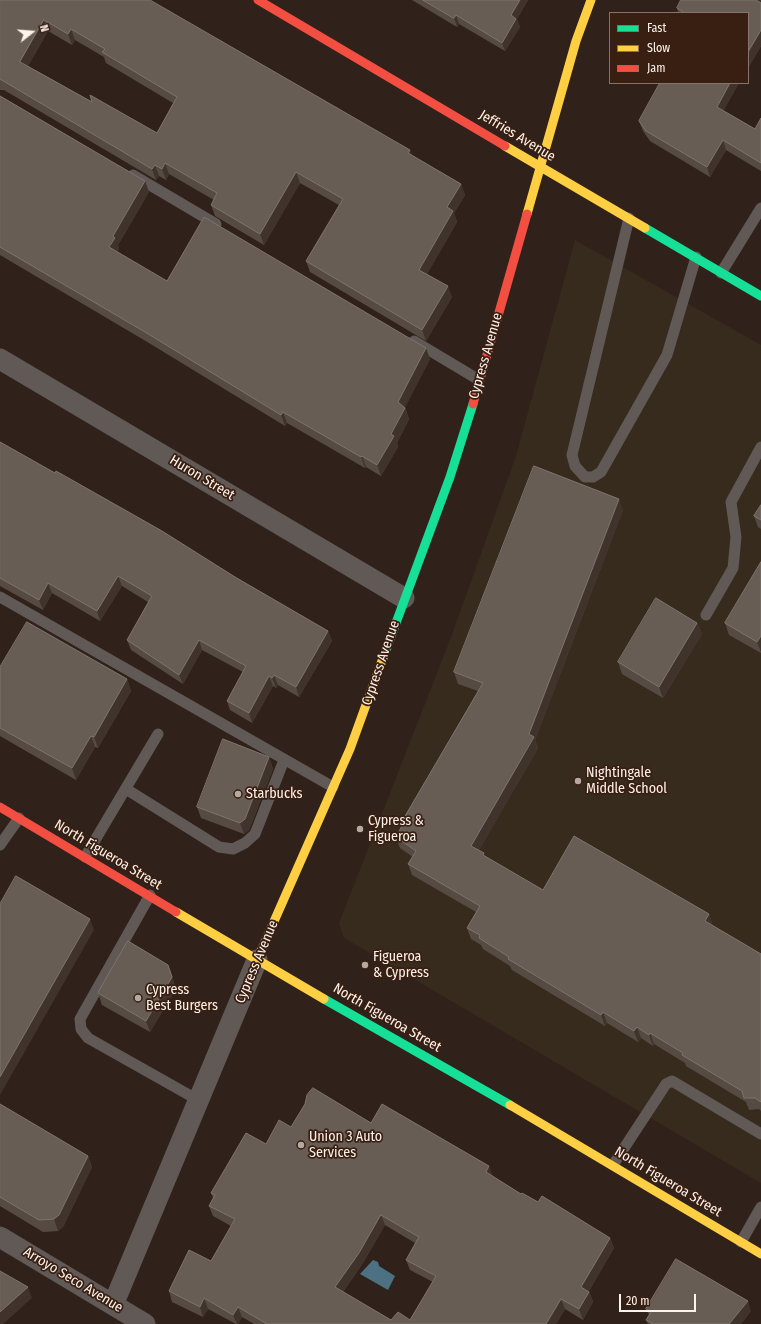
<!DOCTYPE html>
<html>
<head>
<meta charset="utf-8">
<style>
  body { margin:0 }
  #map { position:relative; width:761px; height:1324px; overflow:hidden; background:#30221a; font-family:"Fira Sans Condensed",sans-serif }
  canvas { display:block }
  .legend { position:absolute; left:609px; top:12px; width:140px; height:72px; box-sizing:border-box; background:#391f11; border:1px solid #877369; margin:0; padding:5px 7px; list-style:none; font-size:12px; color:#fdf2ec }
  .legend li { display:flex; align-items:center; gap:8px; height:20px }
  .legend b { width:20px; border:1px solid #877369 }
  .north { position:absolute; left:12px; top:12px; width:40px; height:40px; -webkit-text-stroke:3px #391f11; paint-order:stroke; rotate:73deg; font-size:11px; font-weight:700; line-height:16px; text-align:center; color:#fdf2ec }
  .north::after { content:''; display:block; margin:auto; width:14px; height:18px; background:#fdf2ec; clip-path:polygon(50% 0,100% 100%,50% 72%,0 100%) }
  .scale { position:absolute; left:619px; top:1294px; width:77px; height:18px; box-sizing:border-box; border:2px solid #fdf2ec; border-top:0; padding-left:5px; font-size:12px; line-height:14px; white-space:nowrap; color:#fdf2ec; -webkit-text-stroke:3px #391f11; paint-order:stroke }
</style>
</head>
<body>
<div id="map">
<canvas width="761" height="1324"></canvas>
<ul class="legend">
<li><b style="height:5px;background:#16e098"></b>Fast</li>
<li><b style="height:5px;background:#ffcf43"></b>Slow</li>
<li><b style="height:5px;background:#f24e42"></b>Jam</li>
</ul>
<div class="north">N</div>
<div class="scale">20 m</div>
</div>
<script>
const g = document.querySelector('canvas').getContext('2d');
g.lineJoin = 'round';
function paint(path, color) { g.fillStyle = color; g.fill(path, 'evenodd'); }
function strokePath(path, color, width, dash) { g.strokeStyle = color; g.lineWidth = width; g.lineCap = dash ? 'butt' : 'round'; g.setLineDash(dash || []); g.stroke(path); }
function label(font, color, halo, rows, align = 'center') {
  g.font = font + ' "Fira Sans Condensed",sans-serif'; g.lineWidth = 3.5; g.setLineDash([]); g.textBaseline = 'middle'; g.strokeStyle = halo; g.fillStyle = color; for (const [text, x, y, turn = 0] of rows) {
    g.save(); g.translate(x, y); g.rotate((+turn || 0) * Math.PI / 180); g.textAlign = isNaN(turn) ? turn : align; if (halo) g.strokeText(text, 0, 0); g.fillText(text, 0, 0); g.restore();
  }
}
const education = new Path2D(`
  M 575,240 L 761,345 L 761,1183 L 344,938 L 339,923 L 450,640 L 516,456 Z`);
const water = new Path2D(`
  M 373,1260 L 378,1262 L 379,1266 L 395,1276 L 388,1290 L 360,1274 Z`);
const lane = new Path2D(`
  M 133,175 L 216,224
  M 629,218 L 572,455 L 575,466 L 585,477 L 593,477 L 601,472 L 667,355 L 696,257
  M 721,273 L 761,208
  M 414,341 L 479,380
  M 0,597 L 333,787
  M 706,615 L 733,568 L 736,537 L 731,502 L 761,447
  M 126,789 L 219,847 L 233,849 L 245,843 L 255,834 L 284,760
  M 0,845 L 19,818
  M 85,857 L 158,734
  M 150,895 L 80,1019 L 81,1029 L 88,1038 L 198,1100
  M 613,1165 L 666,1084 L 672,1081 L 761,1134
  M 741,1242 L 761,1207`);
const street = new Path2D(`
  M 0,359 L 404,598
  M 0,1237 L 145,1324
  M 113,1305 L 257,960`);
const fast = new Path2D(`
  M 645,228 L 761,296
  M 383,658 L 450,477 L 473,404
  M 324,999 L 510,1105`);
const slow = new Path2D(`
  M 505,146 L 645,228
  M 527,214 L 576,41 L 591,0
  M 176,912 L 324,999
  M 257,960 L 350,749 L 383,658
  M 510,1105 L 761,1254`);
const jam = new Path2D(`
  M 258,0 L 505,146
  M 473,404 L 527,214
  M 0,807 L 176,912`);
const wall = new Path2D(`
  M 0,0 L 410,150 L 412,156 L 461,184 L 465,195 L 454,213 L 457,222 L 427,274 L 452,297 L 426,341 L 310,272 L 306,261 L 339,205 L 300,183 L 264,245 L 215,216 L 211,205 L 214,200 L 169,174 L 166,180 L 159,176 L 156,180 L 4,90 L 0,90 ZM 48,31 L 72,45 L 75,40 L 104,57 L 106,63 L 173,103 L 157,133 L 92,102 L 28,66 Z
  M 412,0 L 528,0 L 517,19 L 520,27 L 505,51 L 459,24 L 457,27 Z
  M 761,0 L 761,46 L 748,68 L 748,13 L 678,13 L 677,8 Z
  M 660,83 L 739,83 L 723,111 L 755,129 L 761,118 L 761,171 L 726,150 L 710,177 L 650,141 L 643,131 L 639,121 Z
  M 0,96 L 145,181 L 149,192 L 118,245 L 119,249 L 117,252 L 167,281 L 430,359 L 405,407 L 409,419 L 397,443 L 398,447 L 381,476 L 366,467 L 365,468 L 287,423 L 285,426 L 149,343 L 0,255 Z
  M 0,442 L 328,631 L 332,641 L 299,697 L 278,685 L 276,688 L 273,686 L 252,723 L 230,710 L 227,701 L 243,672 L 202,650 L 183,684 L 131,650 L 127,640 L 148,602 L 122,586 L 100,621 L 52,593 L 43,610 L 0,586 Z
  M 761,505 L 761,529 L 758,527 L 754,516 Z
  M 623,510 L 535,740 L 538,748 L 479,850 L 485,856 L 543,890 L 709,914 L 713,926 L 761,954 L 761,1111 L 759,1109 L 749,1110 L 746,1102 L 686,1066 L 685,1063 L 654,1044 L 653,1046 L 641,1038 L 638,1042 L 607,1023 L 605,1026 L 512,970 L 510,966 L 483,949 L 481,945 L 471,939 L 467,928 L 476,912 L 412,875 L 408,864 L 413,857 L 400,848 L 396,837 L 402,825 L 401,823 L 478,691 L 458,684 L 454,672 Z
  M 761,562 L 761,653 L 729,635 L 725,623 Z
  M 697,623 L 702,634 L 663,698 L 622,674 L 618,662 Z
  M 0,667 L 127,679 L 131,691 L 98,748 L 95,747 L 76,780 L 0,736 Z
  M 269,757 L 273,769 L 249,830 L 244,834 L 201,818 L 197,807 Z
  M 168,965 L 172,976 L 176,989 L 150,1032 L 102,1005 L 98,993 Z
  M 0,1104 L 88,1156 L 92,1167 L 63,1227 L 58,1231 L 43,1232 L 0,1206 Z
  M 371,1123 L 493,1177 L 521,1194 L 610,1238 L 614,1248 L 589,1291 L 593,1302 L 583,1320 L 565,1309 L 556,1324 L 254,1324 L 242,1317 L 238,1324 L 236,1324 L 208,1309 L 203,1317 L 172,1302 L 169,1291 L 211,1261 L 231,1226 L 213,1216 L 209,1206 L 213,1198 L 211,1193 L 266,1144 L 291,1127 ZM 385,1225 L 415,1243 L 406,1260 L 410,1270 L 433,1282 L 410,1320 L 391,1320 L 343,1292 L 363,1263 Z
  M 646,1309 L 751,1311 L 741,1324 L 648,1324 L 646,1320 L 649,1315 Z`);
const shadedWall = new Path2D(`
  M 520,0 L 528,0 L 517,19 L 520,27 L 505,51 L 502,43 L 511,15 Z
  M 754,0 L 761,0 L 761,2 L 757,9 Z
  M 456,15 L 459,24 L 457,27 L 454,18 Z
  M 44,20 L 48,31 L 24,73 L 20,62 Z
  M 71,29 L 75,40 L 72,45 L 68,34 Z
  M 761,30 L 761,46 L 748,68 L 748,52 Z
  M 730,83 L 739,83 L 720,117 L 717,107 Z
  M 723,140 L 726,150 L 710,177 L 707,167 Z
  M 410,150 L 414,161 L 408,153 Z
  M 165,163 L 169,174 L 166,180 L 162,169 Z
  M 155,165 L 159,176 L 156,180 L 152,169 Z
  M 296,172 L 300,183 L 264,245 L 260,234 Z
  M 145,181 L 149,192 L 118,245 L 119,249 L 113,258 L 109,247 L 113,236 Z
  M 461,184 L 465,195 L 454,213 L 457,222 L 423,281 L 419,270 L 447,207 Z
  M 448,286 L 452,297 L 426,341 L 422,330 Z
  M 426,348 L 430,359 L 402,413 L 398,402 Z
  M 405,408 L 409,419 L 397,443 L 398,447 L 381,476 L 377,465 L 391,434 Z
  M 283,412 L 287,423 L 285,426 L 281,415 Z
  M 362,456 L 366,467 L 365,468 L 361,457 Z
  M 619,499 L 623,510 L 535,740 L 538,748 L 475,857 L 471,846 L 529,734 Z
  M 118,576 L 122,586 L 100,621 L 97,611 Z
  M 48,583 L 52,593 L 43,610 L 39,600 Z
  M 697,623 L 702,634 L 663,698 L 659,687 Z
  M 328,631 L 332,641 L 299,697 L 296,687 Z
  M 761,636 L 761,652 L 757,642 Z
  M 199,640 L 202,650 L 183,684 L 179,675 Z
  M 274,675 L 278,685 L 276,688 L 272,678 Z
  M 269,676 L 273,686 L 252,723 L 249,713 Z
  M 127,679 L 131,691 L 98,748 L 94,737 Z
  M 91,736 L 95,747 L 76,780 L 72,768 Z
  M 269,757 L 273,769 L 249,830 L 244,834 L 240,823 Z
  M 709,914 L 713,926 L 709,933 L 705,921 Z
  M 90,919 L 94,930 L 0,1095 L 0,1077 Z
  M 168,965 L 172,976 L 176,989 L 150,1032 L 146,1021 Z
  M 603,1012 L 607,1023 L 605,1026 L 601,1015 Z
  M 637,1027 L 641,1038 L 638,1042 L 634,1031 Z
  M 650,1033 L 654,1044 L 653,1046 L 649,1035 Z
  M 88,1156 L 92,1167 L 63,1227 L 58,1231 L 54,1219 Z
  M 489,1166 L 493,1176 L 486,1172 Z
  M 381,1215 L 385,1225 L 363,1263 L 339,1298 L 335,1287 Z
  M 610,1238 L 614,1248 L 585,1298 L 581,1287 Z
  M 28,1287 L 32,1298 L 3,1324 L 0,1324 L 0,1312 Z
  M 589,1292 L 593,1302 L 583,1320 L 579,1309 Z
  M 204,1298 L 208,1309 L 203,1317 L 200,1307 Z
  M 561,1299 L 565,1309 L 556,1324 L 546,1324 Z
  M 748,1301 L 751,1311 L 741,1324 L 729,1324 Z
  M 238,1307 L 242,1317 L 238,1324 L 237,1324 L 233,1315 Z`);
const building = new Path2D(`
  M 0,0 L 150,0 L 410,150 L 408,153 L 461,184 L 447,207 L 453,211 L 419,270 L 448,286 L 422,330 L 306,261 L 343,199 L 296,172 L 260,234 L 211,205 L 217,193 L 165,163 L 162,169 L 155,165 L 152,169 L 0,79 ZM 44,20 L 68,34 L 71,29 L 105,49 L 102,52 L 177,97 L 157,133 L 90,95 L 92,102 L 20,62 Z
  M 423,0 L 520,0 L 511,15 L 516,19 L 502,43 L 456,15 L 454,18 Z
  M 681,0 L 756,0 L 761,3 L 761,30 L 748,52 L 748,13 L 683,13 L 683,12 L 677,8 Z
  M 660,83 L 730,83 L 717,107 L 755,129 L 761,118 L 761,163 L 723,140 L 707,167 L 646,131 L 639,121 Z
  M 0,96 L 145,181 L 113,236 L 115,238 L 109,247 L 167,281 L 204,217 L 426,348 L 398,402 L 405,408 L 391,434 L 394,436 L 377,465 L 362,456 L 361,457 L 283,412 L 281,415 L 145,332 L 0,247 Z
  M 0,442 L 55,473 L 56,471 L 162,531 L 235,577 L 328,631 L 296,687 L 274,675 L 272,678 L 269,676 L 249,713 L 227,701 L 246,666 L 199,640 L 179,675 L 127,640 L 152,596 L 118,576 L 97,611 L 48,583 L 39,600 L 0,578 Z
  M 534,466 L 619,499 L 529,734 L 534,737 L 471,846 L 484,853 L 483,855 L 543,890 L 574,836 L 709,914 L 705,921 L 761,954 L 761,1102 L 755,1098 L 744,1098 L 742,1091 L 682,1055 L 683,1053 L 650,1033 L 649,1035 L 637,1027 L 634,1031 L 603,1012 L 601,1015 L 508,959 L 509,957 L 479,938 L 480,935 L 467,928 L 480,906 L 408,864 L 416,851 L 396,837 L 403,824 L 401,823 L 483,683 L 454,672 Z
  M 761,505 L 761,520 L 754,516 Z
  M 761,562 L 761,636 L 757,642 L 725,623 Z
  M 656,598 L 697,623 L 659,687 L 618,662 Z
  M 27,622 L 127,679 L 94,737 L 91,736 L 72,768 L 0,728 L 0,667 Z
  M 223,739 L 269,757 L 245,819 L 240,823 L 197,807 Z
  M 16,876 L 90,919 L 0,1077 L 0,904 Z
  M 128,941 L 168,965 L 172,977 L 146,1021 L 98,993 Z
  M 313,1088 L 371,1123 L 382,1104 L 489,1166 L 486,1172 L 521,1194 L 522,1193 L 538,1202 L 542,1196 L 610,1238 L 581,1287 L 589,1292 L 579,1309 L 561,1299 L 546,1324 L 267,1324 L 238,1307 L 233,1315 L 204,1298 L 200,1307 L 169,1291 L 189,1250 L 211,1261 L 235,1219 L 209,1206 L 215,1195 L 211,1193 L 246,1133 L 266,1144 L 279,1120 L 291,1127 L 305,1104 L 307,1095 ZM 381,1215 L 419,1237 L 406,1260 L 436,1276 L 410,1320 L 398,1312 L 391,1320 L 335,1287 L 359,1253 Z
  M 0,1104 L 88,1156 L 59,1215 L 54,1219 L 39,1220 L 0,1197 Z
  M 676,1259 L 748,1301 L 729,1324 L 651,1324 L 652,1323 L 646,1320 L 651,1312 L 646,1309 Z
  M 0,1271 L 28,1287 L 0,1312 Z`);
const markers = [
  [578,781,4,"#b5a9a2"],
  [238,794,4,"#b5a9a2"],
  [360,829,4,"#b5a9a2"],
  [365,965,4,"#b5a9a2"],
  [138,998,4,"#b5a9a2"],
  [301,1145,4,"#b5a9a2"]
];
const streetNames = [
  ["Jeffries Avenue",517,136,31],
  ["Cypress Avenue",486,356,-74],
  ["Huron Street",202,478,31],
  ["Cypress Avenue",381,663,-71],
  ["North Figueroa Street",108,855,31],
  ["Cypress Avenue",257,962,-67],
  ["North Figueroa Street",387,1018,30],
  ["North Figueroa Street",668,1182,31],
  ["Arroyo Seco Avenue",73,1280,31]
];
const poiNames = [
  ["Nightingale",586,773],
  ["Middle School",586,789],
  ["Starbucks",246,794],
  ["Cypress &",368,821],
  ["Figueroa",368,837],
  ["Figueroa",373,957],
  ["& Cypress",373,973],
  ["Cypress",146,990],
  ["Best Burgers",146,1006],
  ["Union 3 Auto",309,1137],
  ["Services",309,1153]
];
paint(education, '#362b1d');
paint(water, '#4b7183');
strokePath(lane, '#605956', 11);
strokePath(street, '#605956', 21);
strokePath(fast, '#16e098', 9);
strokePath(slow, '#ffcf43', 9);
strokePath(jam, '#f24e42', 9);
paint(wall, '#564b43');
paint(shadedWall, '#3f332b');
paint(building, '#685d55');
strokePath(building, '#7f746d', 1);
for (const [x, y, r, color] of markers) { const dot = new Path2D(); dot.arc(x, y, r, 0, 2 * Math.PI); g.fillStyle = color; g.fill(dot); strokePath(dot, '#391f11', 1.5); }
label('14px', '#fdf2ec', '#391f11', streetNames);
label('14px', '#fdf2ec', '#391f11', poiNames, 'left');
</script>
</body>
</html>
